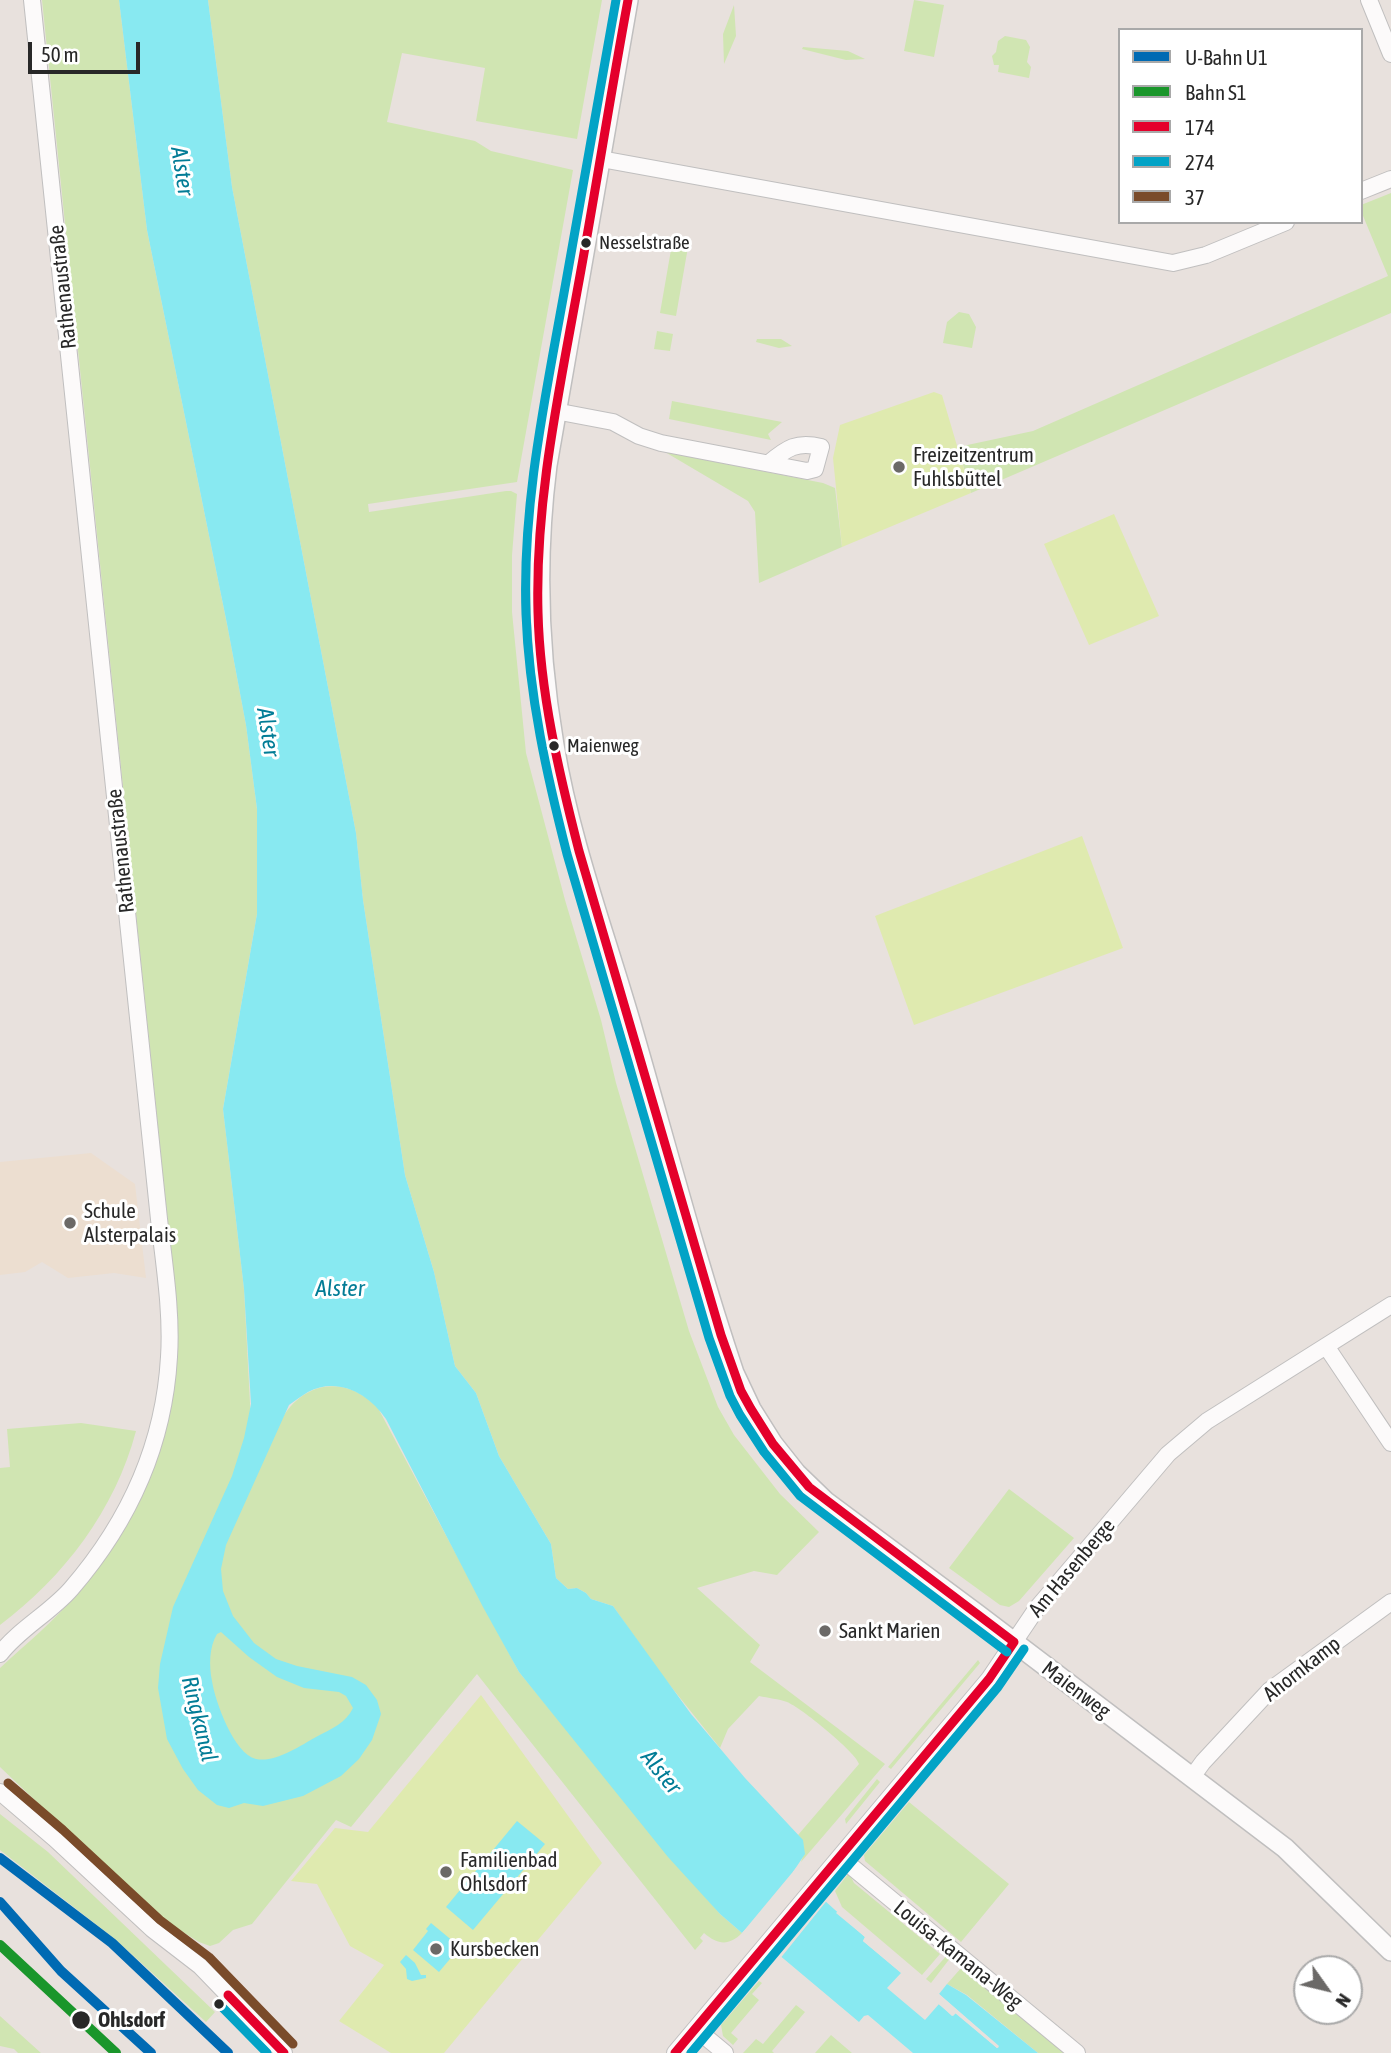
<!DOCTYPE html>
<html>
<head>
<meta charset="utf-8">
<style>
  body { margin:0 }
  #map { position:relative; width:1391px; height:2053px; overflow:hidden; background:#e8e1dd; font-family:"Asap Condensed",sans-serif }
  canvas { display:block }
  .legend { position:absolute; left:1118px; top:28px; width:245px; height:196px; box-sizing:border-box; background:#fff; border:2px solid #a9a9a9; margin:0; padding:9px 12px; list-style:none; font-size:21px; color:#282828 }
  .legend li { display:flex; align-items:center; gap:14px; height:35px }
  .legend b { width:35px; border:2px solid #a9a9a9 }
  .north { position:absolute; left:1293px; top:1955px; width:70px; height:70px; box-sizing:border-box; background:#fff; border:2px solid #a9a9a9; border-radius:50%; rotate:124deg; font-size:19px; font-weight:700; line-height:28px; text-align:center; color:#282828 }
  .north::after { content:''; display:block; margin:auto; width:24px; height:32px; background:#6b6967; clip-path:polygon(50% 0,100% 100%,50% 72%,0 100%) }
  .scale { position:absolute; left:28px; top:42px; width:112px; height:32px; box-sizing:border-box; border:4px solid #282828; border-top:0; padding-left:9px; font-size:21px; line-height:24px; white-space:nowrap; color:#282828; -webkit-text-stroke:5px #fff; paint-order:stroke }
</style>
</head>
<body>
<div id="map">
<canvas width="1391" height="2053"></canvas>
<ul class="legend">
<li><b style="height:9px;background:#006ab3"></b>U-Bahn U1</li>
<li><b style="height:9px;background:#1a962b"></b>Bahn S1</li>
<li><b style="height:9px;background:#e4002b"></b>174</li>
<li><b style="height:9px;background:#02a3c6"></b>274</li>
<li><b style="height:9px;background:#7a4b2a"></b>37</li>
</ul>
<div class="north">N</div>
<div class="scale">50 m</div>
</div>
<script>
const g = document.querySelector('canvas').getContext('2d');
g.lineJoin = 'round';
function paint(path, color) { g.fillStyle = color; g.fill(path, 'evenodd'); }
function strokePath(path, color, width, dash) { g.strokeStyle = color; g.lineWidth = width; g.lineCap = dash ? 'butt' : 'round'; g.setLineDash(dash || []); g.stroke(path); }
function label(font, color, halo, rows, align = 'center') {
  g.font = font + ' "Asap Condensed",sans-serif'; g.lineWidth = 6; g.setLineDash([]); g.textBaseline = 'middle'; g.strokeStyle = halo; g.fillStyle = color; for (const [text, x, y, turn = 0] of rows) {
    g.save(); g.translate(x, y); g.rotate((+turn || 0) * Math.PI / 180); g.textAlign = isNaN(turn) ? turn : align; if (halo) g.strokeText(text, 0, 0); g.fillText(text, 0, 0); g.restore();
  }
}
const education = new Path2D(`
  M 91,1153 L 135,1184 L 146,1278 L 114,1273 L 68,1278 L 42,1262 L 25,1272 L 0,1275 L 0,1162 Z`);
const green = new Path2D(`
  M 42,0 L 119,0 L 147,230 L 227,624 L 246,725 L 257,809 L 257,914 L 223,1109 L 244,1289 L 251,1422 L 280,1422 C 302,1381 345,1374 378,1408 L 519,1672 L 720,1914 L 742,1933 C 729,1946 718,1945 704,1933 L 700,1938 L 703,1941 L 695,1950 L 477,1674 L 351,1827 L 336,1820 L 252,1924 L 233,1930 L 219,1943 L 210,1946 L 199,1942 L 157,1916 L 0,1767 L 0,1668 C 26,1644 54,1621 77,1594 C 162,1496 185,1400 173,1273 Z
  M 208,0 L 602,0 L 577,139 L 476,121 L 485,68 L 402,53 L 387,122 L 475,141 L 491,151 L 573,170 L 517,482 L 368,504 L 369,512 L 506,491 L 511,491 L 517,494 L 512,555 L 512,612 L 526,753 L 565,900 L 601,1020 L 616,1083 L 689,1331 L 718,1407 L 734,1435 L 780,1494 L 819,1532 L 777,1575 L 754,1571 L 697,1588 L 760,1645 L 750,1662 L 885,1764 L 801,1862 C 805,1852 805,1843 798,1835 L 859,1764 C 856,1752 800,1707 787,1702 C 779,1699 768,1698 759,1696 L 728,1729 L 720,1748 L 657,1669 L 613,1606 L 591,1599 L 586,1593 L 577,1588 L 568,1589 L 556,1578 L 551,1544 L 499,1456 L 476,1393 L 455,1366 L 434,1272 L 405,1175 L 363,900 L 356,833 L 232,187 Z
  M 914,0 L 944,5 L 934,57 L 904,51 Z
  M 734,5 L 736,36 L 724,64 L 723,34 Z
  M 1005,36 L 1026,40 L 1030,47 L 1027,62 L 1031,67 L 1029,78 L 998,72 L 999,65 L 994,65 L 992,56 L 996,52 L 998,41 Z
  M 803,47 L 848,51 L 865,59 L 846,60 L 802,49 Z
  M 1391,193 L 1391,313 L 971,493 L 958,447 L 1033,431 L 1388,276 L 1361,211 L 1361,205 Z
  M 672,244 L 688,247 L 676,316 L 660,313 Z
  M 959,312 L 969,314 L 976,327 L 972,348 L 943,343 L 947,322 Z
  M 657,331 L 673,334 L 670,351 L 654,349 Z
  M 757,339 L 781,339 L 792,346 L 779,348 L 756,342 Z
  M 672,401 L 782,422 L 768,434 L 771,440 L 669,419 Z
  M 665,452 L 823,483 L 835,488 L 842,547 L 759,583 L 755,512 L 748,501 Z
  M 81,1423 L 136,1431 C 115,1510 64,1577 0,1625 L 0,1468 L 10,1467 L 7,1429 Z
  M 1009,1489 L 1074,1538 L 1019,1601 L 1009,1607 L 1000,1605 L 949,1568 Z
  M 978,1660 L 980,1663 L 891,1769 L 888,1767 Z
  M 877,1779 L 880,1782 L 846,1824 L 845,1819 Z
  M 909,1802 L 1009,1884 L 961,1942 L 865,1861 L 864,1855 Z
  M 0,1814 L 48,1852 L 215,2012 L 206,2022 L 115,1939 L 0,1850 Z
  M 849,1873 L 854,1883 L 940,1954 L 922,1975 L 842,1907 L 835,1891 Z
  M 948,1954 L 951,1957 L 931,1983 L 926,1979 Z
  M 962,1967 L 1069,2053 L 1038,2053 L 967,1995 L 947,1984 Z
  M 759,1981 L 762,1983 L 752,1994 L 759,2000 L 731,2033 L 738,2039 L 733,2045 L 723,2036 L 721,2025 Z
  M 796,2005 L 805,2012 L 772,2051 L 774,2053 L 743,2053 L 756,2039 L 763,2044 Z
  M 0,2016 L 41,2053 L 18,2053 L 14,2049 L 0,2046 Z
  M 831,2035 L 852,2053 L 815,2053 Z`);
const pitch = new Path2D(`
  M 934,392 L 942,395 L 971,493 L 842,547 L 833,458 L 840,425 Z
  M 1114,514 L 1159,616 L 1089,645 L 1044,544 Z
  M 1082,836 L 1123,948 L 914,1025 L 875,916 Z
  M 481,1695 L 602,1863 L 444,2053 L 391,2053 L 339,2021 L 384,1965 L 350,1946 L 317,1884 L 291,1881 L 335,1828 L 368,1832 Z`);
const water = new Path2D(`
  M 119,0 L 208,0 L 232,187 L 356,833 L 363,900 L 405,1175 L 434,1272 L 455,1366 L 476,1393 L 499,1456 L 551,1544 L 556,1578 L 568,1589 L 577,1588 L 586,1593 L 591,1599 L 613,1606 L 691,1714 L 745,1778 L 803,1840 L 805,1854 L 793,1872 L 865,1937 L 863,1941 L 901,1973 L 887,1988 L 925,2020 L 939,2004 L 952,2016 L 955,2013 L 997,2048 L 999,2046 L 939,1994 L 947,1984 L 966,1995 L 1038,2053 L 913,2053 L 868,2015 L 864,2016 L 859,2022 L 747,1928 L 742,1933 L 720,1914 L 668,1857 L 519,1672 L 483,1607 L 386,1419 C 369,1394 338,1376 308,1392 C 301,1396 295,1401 289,1405 L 226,1545 L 221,1569 L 223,1591 L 233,1616 L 254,1643 L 276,1659 L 297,1666 L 352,1677 L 366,1685 L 377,1700 L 381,1714 L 372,1740 L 359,1759 L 341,1776 L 303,1796 L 263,1806 L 244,1803 L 229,1808 L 217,1805 L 198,1790 L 183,1769 L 167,1739 L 158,1688 L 160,1664 L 173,1607 L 232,1476 L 244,1438 L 251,1404 L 244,1289 L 223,1109 L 257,914 L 257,809 L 246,725 L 227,624 L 147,230 ZM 221,1632 L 249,1657 L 277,1677 L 304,1688 L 339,1692 L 346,1696 L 353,1708 C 346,1723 331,1729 316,1737 C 300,1746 275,1763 256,1759 C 234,1754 215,1701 212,1681 C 209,1666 209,1647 217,1634 Z
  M 517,1821 L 545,1844 L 473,1930 L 446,1907 Z
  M 431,1923 L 460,1947 L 439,1972 L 413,1950 L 428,1931 L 426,1929 Z
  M 406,1955 L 415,1963 L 421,1975 L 426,1975 L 426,1978 L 412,1981 L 407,1979 L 406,1969 L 400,1962 Z`);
const pier = new Path2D(`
  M 801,1862 L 803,1864 L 797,1872 L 829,1898 L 779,1960 L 747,1932 L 745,1935 L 742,1933 Z
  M 838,1911 L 869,1936 L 867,1940 L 903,1970 L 904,1975 L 863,1941 L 865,1937 L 836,1913 Z
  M 936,1992 L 939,1994 L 999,2047 L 997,2048 L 956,2013 L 953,2016 L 936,2002 L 940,2001 L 952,2011 L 936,1996 Z`);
const minor = new Path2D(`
  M 1369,0 L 1391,54
  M 601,159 L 1173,263 L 1206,255 L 1286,222
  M 1361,191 L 1391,179
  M 555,411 L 613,422 L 639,436 L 661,443 L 807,471 L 815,469 L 821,447 C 797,441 787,448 769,463
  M 1326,1346 L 1391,1443
  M 0,1654 C 19,1629 50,1613 71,1589 C 128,1523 164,1445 169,1357 C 172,1312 164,1264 159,1219 L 32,0
  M 1192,1777 L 1203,1762 L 1270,1690 L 1391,1602
  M 0,1792 L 55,1839 L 152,1929 L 200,1966 L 284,2053
  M 840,1857 L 1077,2053
  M 696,2029 L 725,2053
  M 675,2053 L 989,1679 L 1037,1608 L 1168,1454 L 1207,1421 L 1391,1305`);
const tertiary = new Path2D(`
  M 628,0 L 547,465 C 535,559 538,652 554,745 C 570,842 606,937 633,1031 C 666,1145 696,1260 734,1373 L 751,1409 L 773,1444 L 796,1473 L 825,1501 L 977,1614 L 1285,1848 L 1391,1951`);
const bus1 = new Path2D(`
  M 628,0 C 610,97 595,195 577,292 C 558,397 535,504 538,612 C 540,693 559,773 579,851 L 721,1335 L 741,1391 L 751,1409 L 773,1444 L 809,1487 L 1014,1642
  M 228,1995 L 284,2053
  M 675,2053 L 989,1679 L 1014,1642`);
const bus2 = new Path2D(`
  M 616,0 C 598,98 582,195 564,293 C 545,399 522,506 526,614 C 529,696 547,776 567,854 L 709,1338 L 730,1396 L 740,1415 L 764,1452 L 800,1496 L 1007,1652
  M 219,2004 L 267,2053
  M 691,2053 L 998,1687 L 1024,1649`);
const bus3 = new Path2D(`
  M 8,1783 L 63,1830 L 160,1920 L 209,1957 L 293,2044`);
const rail1 = new Path2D(`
  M 0,1945 L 116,2053`);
const metro1 = new Path2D(`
  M 0,1858 L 112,1943 L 228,2053
  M 0,1902 L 61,1971 L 151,2053`);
const markers = [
  [586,243,6,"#282828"],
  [899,467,7,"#6b6967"],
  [554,746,6,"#282828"],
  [70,1223,7,"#6b6967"],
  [825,1631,7,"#6b6967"],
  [446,1872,7,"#6b6967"],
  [436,1949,7,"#6b6967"],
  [219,2004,6,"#282828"],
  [81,2020,10,"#282828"]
];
const busNames = [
  ["Nesselstraße",599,243],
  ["Maienweg",567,746]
];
const streetNames = [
  ["Rathenaustraße",63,287,-96],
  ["Rathenaustraße",121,851,-96],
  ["Am Hasenberge",1072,1568,-50],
  ["Ahornkamp",1302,1669,-38],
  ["Maienweg",1076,1690,37],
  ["Louisa-Kamana-Weg",958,1955,39]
];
const poiNames = [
  ["Freizeitzentrum",913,455],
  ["Fuhlsbüttel",913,479],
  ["Schule",84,1211],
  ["Alsterpalais",84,1235],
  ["Sankt Marien",839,1631],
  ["Familienbad",460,1860],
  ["Ohlsdorf",460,1884],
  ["Kursbecken",450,1949]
];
const stopNames = [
  ["Ohlsdorf",98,2020]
];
const waterNames = [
  ["Alster",182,171,81],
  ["Alster",268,732,81],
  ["Alster",340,1289],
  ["Ringkanal",199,1719,76],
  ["Alster",661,1772,51]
];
paint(education, '#ecded0');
paint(green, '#d0e5b2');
paint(pitch, '#dfeaaf');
paint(water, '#88e9f1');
paint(pier, '#e8e1dd');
strokePath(minor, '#c0bfbf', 18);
strokePath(tertiary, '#c0bfbf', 22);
strokePath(minor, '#fcfafa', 16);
strokePath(tertiary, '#fcfafa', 19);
strokePath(bus1, '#e4002b', 9);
strokePath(bus2, '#02a3c6', 9);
strokePath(bus3, '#7a4b2a', 9);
strokePath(rail1, '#1a962b', 10);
strokePath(metro1, '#006ab3', 10);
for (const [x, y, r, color] of markers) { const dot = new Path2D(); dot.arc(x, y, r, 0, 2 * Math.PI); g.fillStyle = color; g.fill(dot); strokePath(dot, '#fff', 2.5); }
label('19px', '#282828', '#fff', busNames, 'left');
label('21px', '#282828', '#fff', streetNames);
label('21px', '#282828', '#fff', poiNames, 'left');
label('bold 21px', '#282828', '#fff', stopNames, 'left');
label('italic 23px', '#027c96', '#fff', waterNames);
</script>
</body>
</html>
